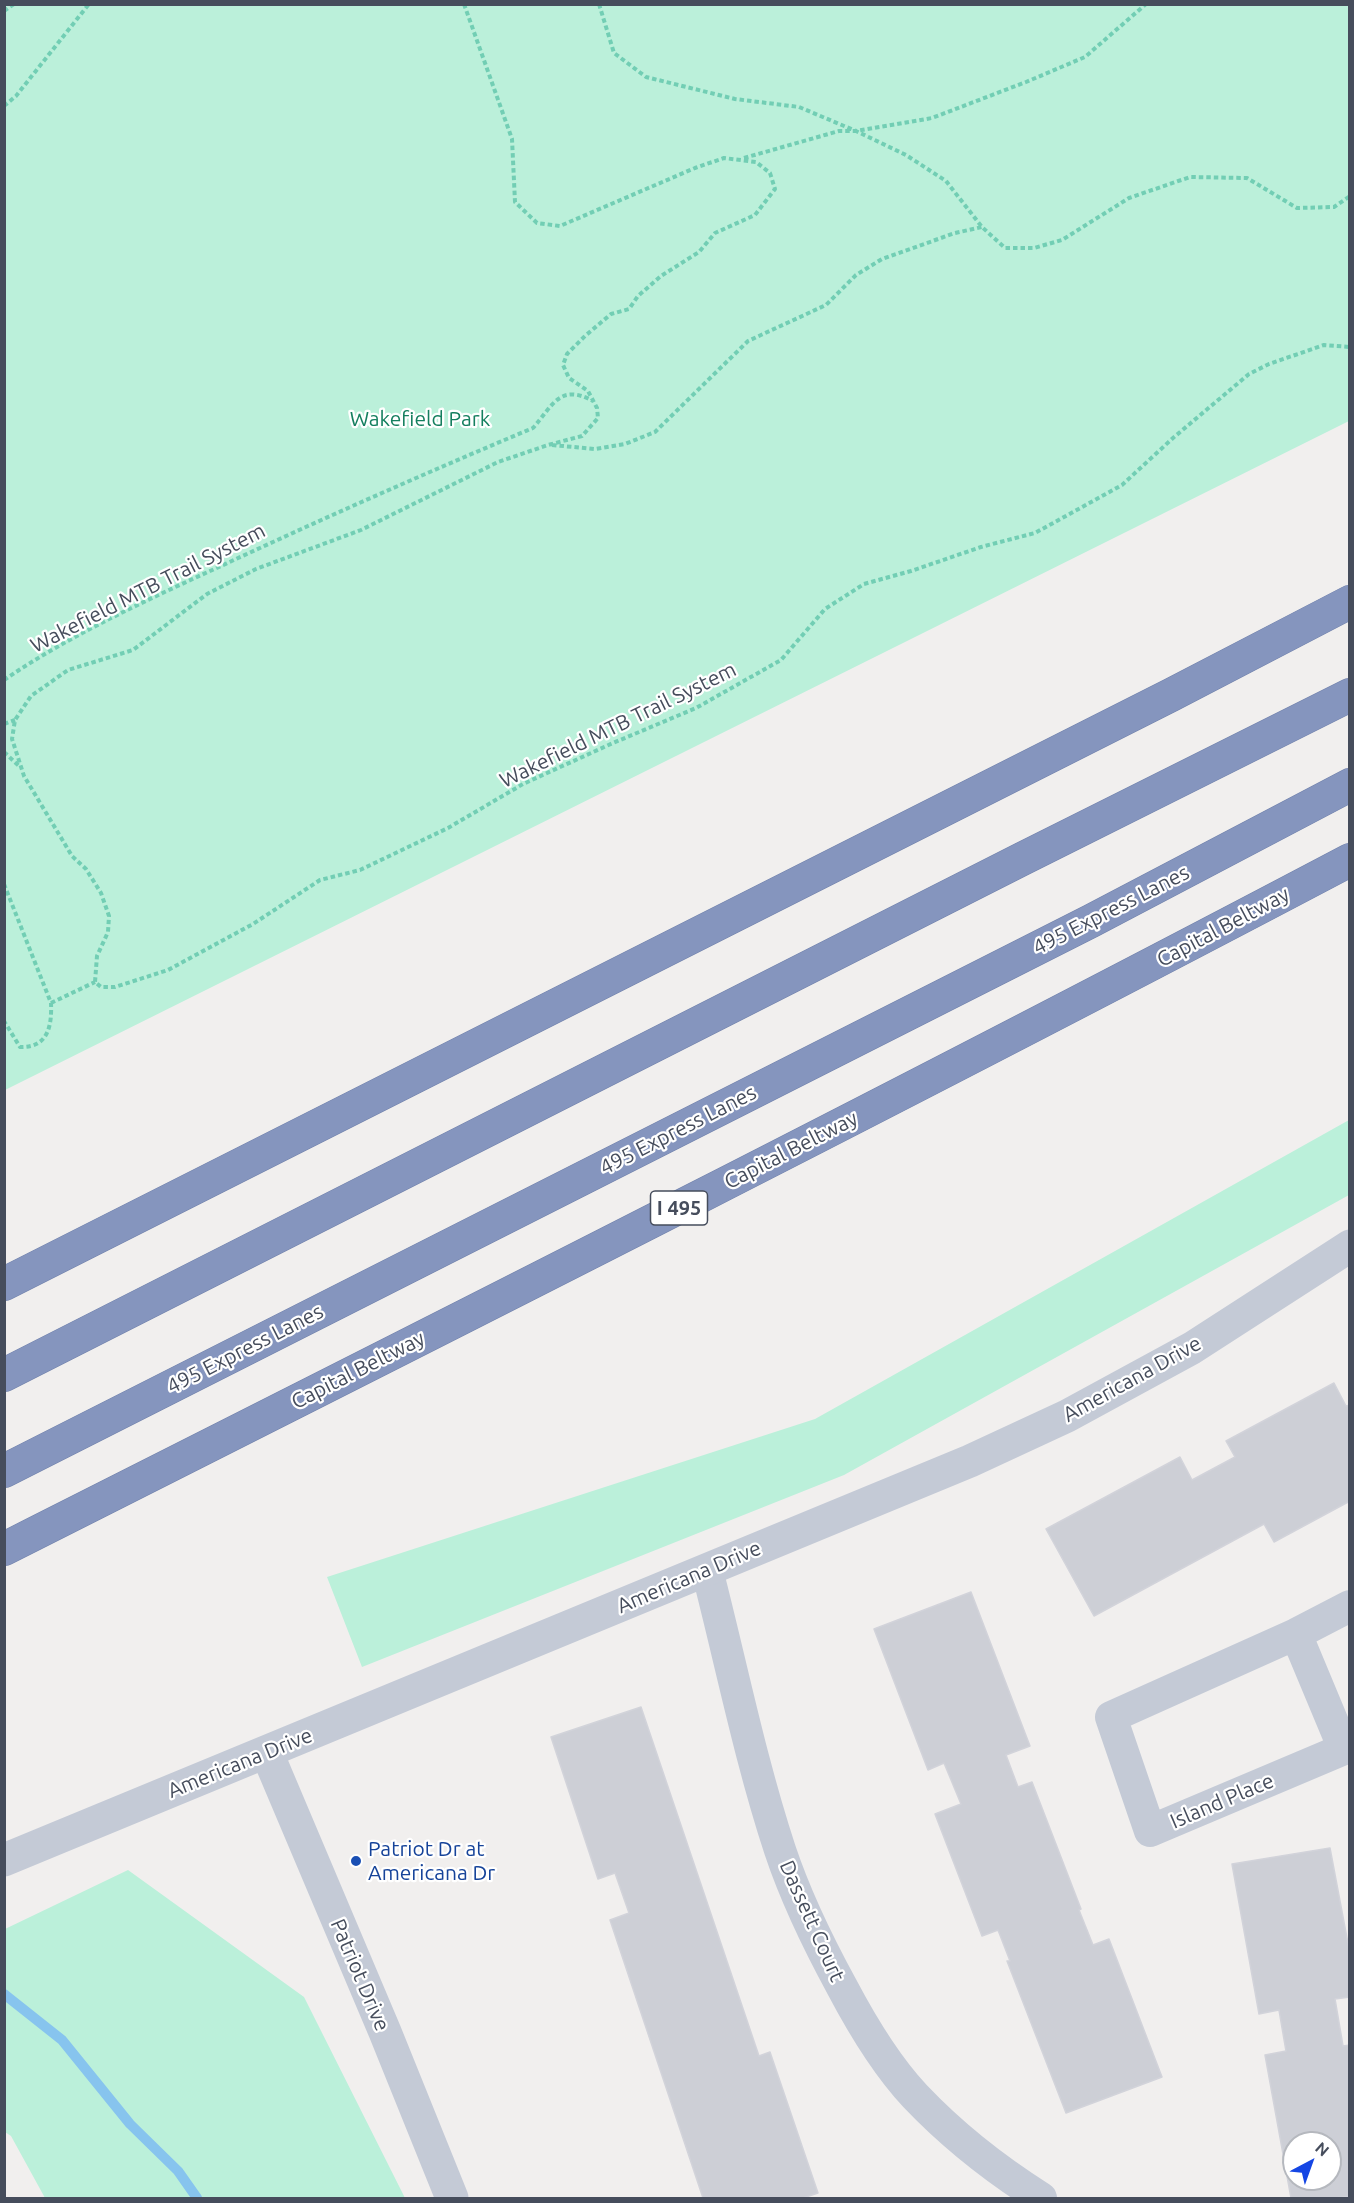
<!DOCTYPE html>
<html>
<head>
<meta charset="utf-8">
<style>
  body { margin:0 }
  #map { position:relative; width:1354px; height:2203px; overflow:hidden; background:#f1efee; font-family:Ubuntu,sans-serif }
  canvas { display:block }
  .frame { position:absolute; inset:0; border:6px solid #464d5c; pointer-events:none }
  .north { position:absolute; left:1282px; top:2131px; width:60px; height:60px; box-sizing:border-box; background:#fff; border:2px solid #b5b8be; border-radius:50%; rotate:41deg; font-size:16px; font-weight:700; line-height:24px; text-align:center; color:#464d5c }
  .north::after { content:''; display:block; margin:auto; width:21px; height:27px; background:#1546e4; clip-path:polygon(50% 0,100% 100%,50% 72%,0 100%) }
</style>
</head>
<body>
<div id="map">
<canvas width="1354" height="2203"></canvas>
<div class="frame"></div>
<div class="north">N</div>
</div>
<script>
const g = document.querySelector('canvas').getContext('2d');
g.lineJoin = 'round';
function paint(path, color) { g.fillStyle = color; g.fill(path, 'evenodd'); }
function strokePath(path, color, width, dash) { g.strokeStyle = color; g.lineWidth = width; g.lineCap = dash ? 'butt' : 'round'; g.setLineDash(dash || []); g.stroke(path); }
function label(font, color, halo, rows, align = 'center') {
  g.font = font + ' Ubuntu,sans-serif'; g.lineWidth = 4.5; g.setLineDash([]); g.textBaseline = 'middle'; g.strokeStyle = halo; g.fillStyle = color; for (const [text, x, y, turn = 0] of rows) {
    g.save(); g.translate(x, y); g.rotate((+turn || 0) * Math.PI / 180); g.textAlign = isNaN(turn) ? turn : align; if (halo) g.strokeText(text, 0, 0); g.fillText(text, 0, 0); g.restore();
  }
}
const green = new Path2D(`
  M 4,5 L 1349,5 L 1349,421 L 5,1090 Z
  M 1349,1120 L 1349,1195 L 844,1475 L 362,1667 L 327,1577 L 815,1419 Z
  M 128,1870 L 304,1997 L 405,2198 L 45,2198 L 11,2136 L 5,2132 L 5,1929 Z`);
const stream = new Path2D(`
  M 4,1994 L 62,2040 L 130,2124 L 178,2171 L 197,2198`);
const building = new Path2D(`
  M 1334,1383 L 1346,1406 L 1350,1405 L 1350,1501 L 1274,1542 L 1264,1524 L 1094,1616 L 1046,1529 L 1180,1457 L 1192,1480 L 1235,1457 L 1226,1441 Z
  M 971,1592 L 1030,1746 L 1006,1755 L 1018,1787 L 1032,1782 L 1081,1909 L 1079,1910 L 1093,1945 L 1109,1939 L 1162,2077 L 1066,2113 L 1007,1961 L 1010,1961 L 998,1930 L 982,1936 L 935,1814 L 961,1804 L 944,1763 L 928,1770 L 874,1629 Z
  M 641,1707 L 759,2056 L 770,2052 L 818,2193 L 803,2198 L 703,2198 L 610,1920 L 629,1913 L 615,1873 L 598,1879 L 551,1737 Z
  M 1330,1848 L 1350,1954 L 1350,1997 L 1335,1999 L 1343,2046 L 1350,2045 L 1350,2196 L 1336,2198 L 1291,2198 L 1265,2055 L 1286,2051 L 1279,2010 L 1259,2014 L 1232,1864 ZM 1294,2143 L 1330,2143 L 1330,2179 L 1294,2179 Z`);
const path = new Path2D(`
  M 464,4 L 512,139 L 515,202 L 537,223 L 560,226 L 695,168 L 724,158 L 756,162 L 770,173 L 775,189 L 755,215 L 715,233 L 699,252 L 661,276 L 638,296 L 629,309 L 611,314 L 585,336 L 567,354 L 563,365 L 569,378 L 588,391 L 597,408 L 598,418 L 582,436 L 548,445 L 498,462 L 361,530 L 256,569 L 207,594 L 133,650 L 68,670 L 31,696 L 15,720 L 12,739 L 24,776 L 72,856 L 86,869 L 101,893 L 109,916 L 108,932 L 97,956 L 95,982 L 101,987 L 115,987 L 168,970 L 253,924 L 320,880 L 360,870 L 448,828 L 523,784 L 613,743 L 696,708 L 781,660 L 825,609 L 864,584 L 911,571 L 981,547 L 1035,533 L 1122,485 L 1173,438 L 1249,374 L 1269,364 L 1324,345 L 1350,347
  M 599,4 L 614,53 L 646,77 L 735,99 L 799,107 L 856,131 L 906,155 L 946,181 L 982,227 L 1005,248 L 1034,248 L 1062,240 L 1129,198 L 1190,177 L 1247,178 L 1297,208 L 1334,207 L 1350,196
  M 4,11 L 14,4
  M 4,106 L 16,96 L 89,4
  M 744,158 L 839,131 L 856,131 L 932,118 L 1026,82 L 1085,57 L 1146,4
  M 552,445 L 595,449 L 625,444 L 655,432 L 748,341 L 826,305 L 856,275 L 882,259 L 955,233 L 982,227
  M 4,680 C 70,635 149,599 221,566 C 324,518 428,472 533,428 C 553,405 560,383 593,401
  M 4,724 L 15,720
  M 4,752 L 19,766
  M 4,884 L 51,1003 C 52,1026 48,1048 20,1047 L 4,1021
  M 51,1003 L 95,982`);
const minor = new Path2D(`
  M 707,1570 C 731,1663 750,1759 780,1850 C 796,1898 818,1943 842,1987 C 862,2025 885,2064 915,2096 C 952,2135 995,2169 1041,2198
  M 1296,1634 L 1344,1749 L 1150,1831 L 1111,1717 L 1296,1634 L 1350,1606`);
const tertiary = new Path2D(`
  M 267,1753 L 385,2032 L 452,2198
  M 4,1860 L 970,1461 L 1067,1416 L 1192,1348 L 1350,1246`);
const motorway = new Path2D(`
  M 4,1284 L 1171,695 L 1350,602
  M 4,1375 L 1022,859 L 1350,695
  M 4,1471 L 1091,921 L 1350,785
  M 4,1549 C 454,1322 904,1095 1350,860`);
const markers = [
  [356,1861,6,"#1a4fb4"]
];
const shields = [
  [679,1208,57]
];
const shieldNames = [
  ["I 495",679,1208]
];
const parkNames = [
  ["Wakefield Park",420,419]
];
const streetNames = [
  ["Wakefield MTB Trail System",148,588,-27],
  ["Wakefield MTB Trail System",618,725,-26],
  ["495 Express Lanes",1111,910,-27],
  ["Capital Beltway",1223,927,-28],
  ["495 Express Lanes",678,1130,-27],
  ["Capital Beltway",791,1150,-27],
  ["495 Express Lanes",245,1349,-27],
  ["Capital Beltway",358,1370,-27],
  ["Americana Drive",1132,1379,-29],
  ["Americana Drive",689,1577,-23],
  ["Americana Drive",240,1763,-22],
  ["Island Place",1222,1801,-23],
  ["Dassett Court",812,1921,66],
  ["Patriot Drive",360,1975,67]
];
const transitNames = [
  ["Patriot Dr at",368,1849],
  ["Americana Dr",368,1873]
];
paint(green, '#bbf0da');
strokePath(stream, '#87c4ee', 10);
paint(building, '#cdcfd6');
strokePath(building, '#d2d3da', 1.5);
strokePath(motorway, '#7080aa', 34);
strokePath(path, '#72ceb4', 4, [4.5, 3]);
strokePath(minor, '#c4cad6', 32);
strokePath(tertiary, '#c4cad6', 33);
strokePath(motorway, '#8595be', 33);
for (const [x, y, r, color] of markers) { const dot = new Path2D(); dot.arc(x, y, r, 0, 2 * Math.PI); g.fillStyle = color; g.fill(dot); strokePath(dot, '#fff', 2); }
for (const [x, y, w] of shields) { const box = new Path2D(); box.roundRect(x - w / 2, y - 17, w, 34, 4.5); g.fillStyle = '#fff'; g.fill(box); strokePath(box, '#464d5c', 1.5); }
label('bold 20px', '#464d5c', null, shieldNames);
label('21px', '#157f5f', '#fff', parkNames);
label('21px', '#464d5c', '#fff', streetNames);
label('21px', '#164399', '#fff', transitNames, 'left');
</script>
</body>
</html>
